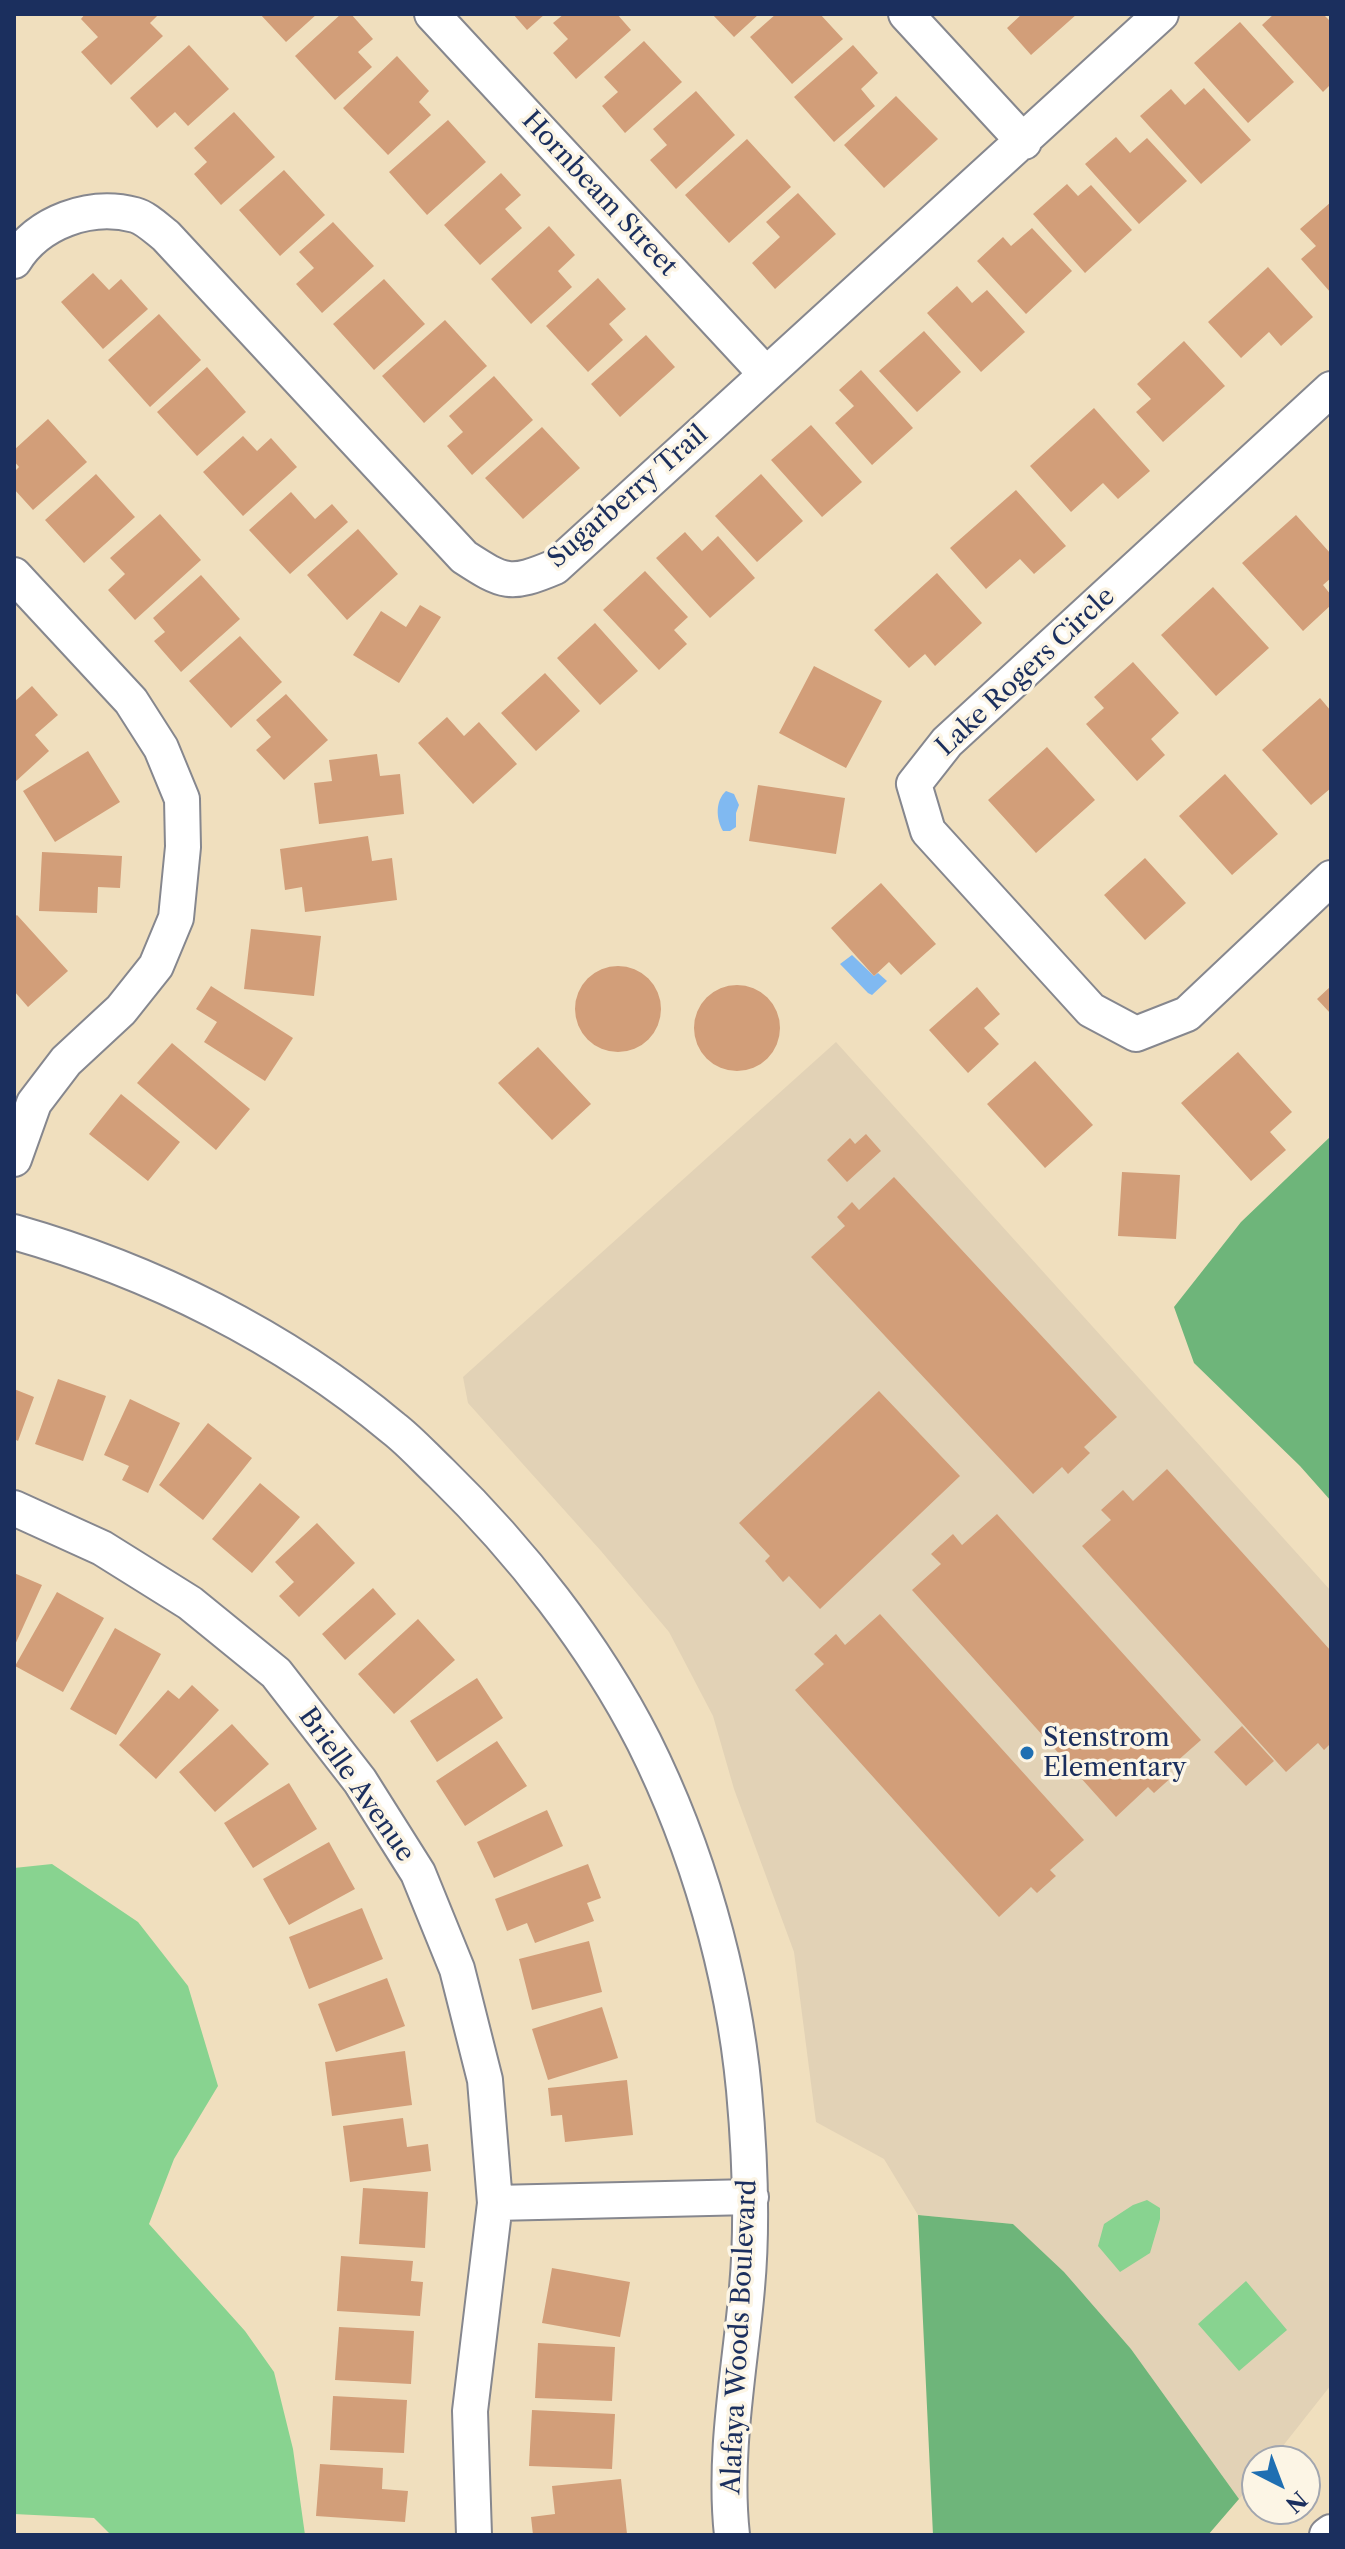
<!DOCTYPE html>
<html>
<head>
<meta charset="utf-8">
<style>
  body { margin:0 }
  #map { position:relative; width:1345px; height:2549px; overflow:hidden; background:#f0dfbe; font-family:"Libre Caslon Text",serif }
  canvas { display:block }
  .frame { position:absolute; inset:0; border:16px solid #1b2f5e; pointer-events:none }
  .north { position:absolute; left:1241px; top:2445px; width:80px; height:80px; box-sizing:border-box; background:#fcf5e5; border:2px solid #a2a6af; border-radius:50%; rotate:138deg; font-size:22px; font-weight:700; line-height:32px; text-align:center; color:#1b2f5e }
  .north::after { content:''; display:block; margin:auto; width:28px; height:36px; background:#1f6fb2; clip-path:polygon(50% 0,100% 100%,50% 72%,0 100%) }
</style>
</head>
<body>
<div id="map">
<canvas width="1345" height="2549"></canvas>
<div class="frame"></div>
<div class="north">N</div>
</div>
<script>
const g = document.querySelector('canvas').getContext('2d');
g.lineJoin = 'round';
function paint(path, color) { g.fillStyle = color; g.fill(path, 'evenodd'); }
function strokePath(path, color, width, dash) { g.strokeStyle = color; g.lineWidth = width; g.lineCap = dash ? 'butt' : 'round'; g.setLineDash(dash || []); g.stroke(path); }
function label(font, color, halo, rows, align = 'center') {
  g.font = font + ' "Libre Caslon Text",serif'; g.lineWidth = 7; g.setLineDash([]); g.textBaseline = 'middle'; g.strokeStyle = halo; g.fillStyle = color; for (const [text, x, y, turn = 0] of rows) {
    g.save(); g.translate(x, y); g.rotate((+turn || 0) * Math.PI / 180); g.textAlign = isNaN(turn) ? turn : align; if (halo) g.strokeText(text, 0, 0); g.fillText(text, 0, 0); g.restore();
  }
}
const built = new Path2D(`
  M 836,1042 L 1331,1591 L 1331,2385 L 1271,2461 L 1257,2461 L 1257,2478 L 1239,2499 L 1131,2349 L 1013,2224 L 918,2215 L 884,2159 L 816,2122 L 794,1952 L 734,1789 L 713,1716 L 669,1632 L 601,1551 L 468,1403 L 463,1377 Z`);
const green = new Path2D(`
  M 52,1864 L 138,1922 L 188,1986 L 218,2086 L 174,2159 L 149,2224 L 245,2331 L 274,2372 L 293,2449 L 305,2535 L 111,2535 L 94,2518 L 14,2514 L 14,1868 Z
  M 1147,2200 L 1160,2208 L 1160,2219 L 1150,2253 L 1120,2272 L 1098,2246 L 1104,2224 L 1133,2205 Z
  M 1246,2281 L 1287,2330 L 1239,2371 L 1198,2324 Z`);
const forest = new Path2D(`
  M 1331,1136 L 1331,1501 L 1300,1466 L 1194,1363 L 1174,1307 L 1241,1222 Z
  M 918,2215 L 1013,2224 L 1064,2272 L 1131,2349 L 1239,2499 L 1208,2535 L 933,2535 Z`);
const water = new Path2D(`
  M 726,791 L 734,794 L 739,805 L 736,813 L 736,827 L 730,831 L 723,831 C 716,819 715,801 726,791 Z
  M 852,955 L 874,976 L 878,973 L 887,981 L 872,995 L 868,993 L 840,964 Z`);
const building = new Path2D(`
  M 85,14 L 159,14 L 150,23 L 163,36 L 111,85 L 81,52 L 98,37 L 81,19 Z
  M 260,14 L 317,14 L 286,42 Z
  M 341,14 L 351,14 L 373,39 L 358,52 L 372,67 L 335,100 L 295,56 Z
  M 513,14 L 545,14 L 527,30 Z
  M 564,14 L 617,14 L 631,30 L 576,79 L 553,53 L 568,39 L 553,23 Z
  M 712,14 L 759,14 L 734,37 Z
  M 776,14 L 820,14 L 843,39 L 792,84 L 750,37 Z
  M 1022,14 L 1077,14 L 1031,55 L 1007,28 Z
  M 1274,14 L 1323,14 L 1331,22 L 1331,84 L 1323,92 L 1262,25 Z
  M 1240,22 L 1294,82 L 1248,123 L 1194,63 Z
  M 644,41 L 682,82 L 625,133 L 602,106 L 618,92 L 604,77 Z
  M 189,45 L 229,89 L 188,126 L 175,112 L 157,128 L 130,98 Z
  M 853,45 L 878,73 L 861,89 L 875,106 L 834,142 L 794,97 Z
  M 397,56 L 429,91 L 419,102 L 431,115 L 388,155 L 343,108 Z
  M 1204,88 L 1251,140 L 1201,184 L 1140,116 L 1171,89 L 1185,105 Z
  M 696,91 L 735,135 L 676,189 L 650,160 L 667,145 L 653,129 Z
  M 896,96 L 938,139 L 884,188 L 844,145 Z
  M 234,112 L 275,157 L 221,205 L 194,174 L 207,162 L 194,148 Z
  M 448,120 L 486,162 L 427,215 L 389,172 Z
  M 1116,137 L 1130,153 L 1147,138 L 1187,181 L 1139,224 L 1085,164 Z
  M 747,139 L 791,187 L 729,243 L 685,195 Z
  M 284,170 L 325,215 L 280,256 L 239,210 Z
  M 501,173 L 521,195 L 505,209 L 522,228 L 480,265 L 444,225 Z
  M 1067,184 L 1078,196 L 1091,185 L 1132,230 L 1085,273 L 1033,214 Z
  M 798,193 L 836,234 L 775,289 L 752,263 L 780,237 L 766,222 Z
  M 1331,202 L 1331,293 L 1301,259 L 1316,246 L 1300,229 Z
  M 333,222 L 374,266 L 322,313 L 296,284 L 314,268 L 299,252 Z
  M 549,226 L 575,255 L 558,271 L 572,287 L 531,324 L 491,279 Z
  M 1032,228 L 1072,271 L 1026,314 L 977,261 L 1003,237 L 1011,246 Z
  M 1268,267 L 1313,317 L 1281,346 L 1269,332 L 1241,358 L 1208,322 Z
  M 93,273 L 109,290 L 121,279 L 148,309 L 103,349 L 61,302 Z
  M 598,278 L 626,309 L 609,324 L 623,340 L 588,372 L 546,326 Z
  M 384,279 L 425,324 L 374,370 L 333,324 Z
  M 957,286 L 972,303 L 987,290 L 1025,332 L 981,372 L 927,313 Z
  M 159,314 L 201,360 L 150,407 L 108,360 Z
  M 445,320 L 487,366 L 424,423 L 382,376 Z
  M 924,331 L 961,372 L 917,412 L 879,371 Z
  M 646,335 L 675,367 L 620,417 L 591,384 Z
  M 1184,341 L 1225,386 L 1163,442 L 1136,412 L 1151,399 L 1137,384 Z
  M 207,367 L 246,412 L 197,456 L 157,412 Z
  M 861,370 L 913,428 L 872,465 L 835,423 L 854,406 L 839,390 Z
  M 494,376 L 533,420 L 472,475 L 447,446 L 463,432 L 449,416 Z
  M 1094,408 L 1150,471 L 1118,499 L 1103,483 L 1071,512 L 1030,466 Z
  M 48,419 L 87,462 L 33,510 L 14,489 L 14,472 L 19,467 L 14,461 L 14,450 Z
  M 811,425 L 862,482 L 822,517 L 771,460 Z
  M 542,427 L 580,468 L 523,519 L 485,478 Z
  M 243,436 L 257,451 L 271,438 L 297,467 L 243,516 L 203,472 Z
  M 96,474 L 135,517 L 84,563 L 45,520 Z
  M 761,474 L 803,521 L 757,562 L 715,516 Z
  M 1016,490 L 1066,546 L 1034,574 L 1020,559 L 986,589 L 950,548 Z
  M 291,492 L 315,519 L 332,504 L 348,522 L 290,574 L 249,530 Z
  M 160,514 L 201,560 L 135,620 L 108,590 L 125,574 L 110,558 Z
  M 1296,515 L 1331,554 L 1331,578 L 1323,585 L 1331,595 L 1331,605 L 1303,631 L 1242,563 Z
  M 358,529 L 398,574 L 347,620 L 307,575 Z
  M 685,532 L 702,551 L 718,536 L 755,578 L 710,618 L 656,558 Z
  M 645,571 L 688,617 L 674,630 L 687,644 L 659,670 L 603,610 Z
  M 937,573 L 982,623 L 935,666 L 925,654 L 909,668 L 874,630 Z
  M 201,575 L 240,619 L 181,672 L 154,641 L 165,632 L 153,618 Z
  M 1213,587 L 1269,648 L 1216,696 L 1161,635 Z
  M 420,605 L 441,617 L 399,683 L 353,655 L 381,611 L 406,627 Z
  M 595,623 L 638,671 L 600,705 L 557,658 Z
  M 240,636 L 282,682 L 231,728 L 189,681 Z
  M 1133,662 L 1179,713 L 1151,739 L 1165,755 L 1137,781 L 1086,724 L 1104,708 L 1094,697 Z
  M 814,666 L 882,701 L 846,768 L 779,733 Z
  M 545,673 L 580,711 L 536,751 L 501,713 Z
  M 32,686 L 58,715 L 35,735 L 49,751 L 14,783 L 14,702 Z
  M 286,694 L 328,740 L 284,780 L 256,750 L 271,737 L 256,720 Z
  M 1320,698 L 1331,711 L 1331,788 L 1311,805 L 1262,750 Z
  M 447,717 L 464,736 L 479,722 L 517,764 L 473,804 L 418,743 Z
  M 1047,747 L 1095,800 L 1036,853 L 988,800 Z
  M 88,751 L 120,802 L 55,842 L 23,791 Z
  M 377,754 L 380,776 L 400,774 L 404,814 L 319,824 L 314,783 L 332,781 L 329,760 Z
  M 1225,774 L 1278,834 L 1232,875 L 1179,816 Z
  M 758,785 L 845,798 L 836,854 L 749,841 Z
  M 368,836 L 372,861 L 392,858 L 397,900 L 305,912 L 302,887 L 285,890 L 280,849 Z
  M 42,852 L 122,856 L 120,888 L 98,887 L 97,913 L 39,911 Z
  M 1145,858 L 1186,903 L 1145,940 L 1104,895 Z
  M 881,883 L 936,944 L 901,975 L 889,962 L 874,976 L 831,928 Z
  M 17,915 L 68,971 L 28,1007 L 14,991 L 14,917 Z
  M 251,929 L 321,936 L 314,996 L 244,989 Z
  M575 1009a43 43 0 1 1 86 0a43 43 0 1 1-86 0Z
  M694 1028a43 43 0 1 1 86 0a43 43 0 1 1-86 0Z
  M 211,986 L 293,1038 L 265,1081 L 204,1042 L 217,1022 L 196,1009 Z
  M 1331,986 L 1331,1014 L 1317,999 Z
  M 977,987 L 1000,1014 L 984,1028 L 999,1044 L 968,1073 L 929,1030 Z
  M 172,1043 L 250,1109 L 216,1150 L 137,1083 Z
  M 538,1047 L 591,1104 L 552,1140 L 498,1083 Z
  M 1238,1052 L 1292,1112 L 1270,1132 L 1286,1150 L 1251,1181 L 1181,1103 Z
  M 1035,1061 L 1093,1125 L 1045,1168 L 987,1104 Z
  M 121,1094 L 180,1142 L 148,1181 L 89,1134 Z
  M 866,1134 L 881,1151 L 847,1182 L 827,1160 L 850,1138 L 855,1144 Z
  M 1122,1172 L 1180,1175 L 1176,1239 L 1118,1236 Z
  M 894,1177 L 1117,1417 L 1084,1447 L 1090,1453 L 1068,1474 L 1062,1467 L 1033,1494 L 811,1257 L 845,1226 L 837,1217 L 852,1202 L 859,1210 Z
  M 58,1379 L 106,1396 L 83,1461 L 35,1444 Z
  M 14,1389 L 34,1397 L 18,1441 L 14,1439 Z
  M 879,1391 L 960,1476 L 820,1609 L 789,1576 L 783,1582 L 765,1561 L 770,1556 L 739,1523 Z
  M 130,1399 L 180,1423 L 148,1493 L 122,1480 L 129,1466 L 104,1455 Z
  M 208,1423 L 252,1458 L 203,1520 L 159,1485 Z
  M 1167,1469 L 1331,1651 L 1331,1743 L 1324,1750 L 1318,1743 L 1286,1772 L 1082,1546 L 1111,1520 L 1101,1510 L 1123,1490 L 1133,1501 Z
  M 260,1483 L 300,1517 L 252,1573 L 212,1539 Z
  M 997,1514 L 1201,1740 L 1167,1770 L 1173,1776 L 1154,1793 L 1148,1787 L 1116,1817 L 912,1590 L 941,1564 L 931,1554 L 953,1534 L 962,1545 Z
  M 317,1523 L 355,1563 L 299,1617 L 279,1596 L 294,1582 L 275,1562 Z
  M 14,1573 L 42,1585 L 14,1647 Z
  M 373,1588 L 396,1614 L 345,1660 L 322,1634 Z
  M 57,1592 L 104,1618 L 63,1692 L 15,1666 Z
  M 880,1614 L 1084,1840 L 1050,1870 L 1056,1876 L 1037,1893 L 1031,1887 L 999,1917 L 795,1690 L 824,1664 L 814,1654 L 836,1634 L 845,1645 Z
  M 418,1619 L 455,1660 L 394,1714 L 358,1674 Z
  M 115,1628 L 161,1654 L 116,1735 L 70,1709 Z
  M 477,1678 L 503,1718 L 437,1762 L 410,1721 Z
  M 192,1685 L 219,1710 L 156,1779 L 119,1745 L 168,1690 L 179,1699 Z
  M 232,1724 L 269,1764 L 215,1812 L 179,1772 Z
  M 1242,1726 L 1274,1761 L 1246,1786 L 1214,1752 Z
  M 497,1741 L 527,1786 L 465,1826 L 436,1781 Z
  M 289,1783 L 317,1829 L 253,1868 L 224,1823 Z
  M 547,1810 L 563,1846 L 494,1878 L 477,1842 Z
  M 329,1842 L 355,1889 L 289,1925 L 263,1879 Z
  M 588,1864 L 601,1898 L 587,1903 L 594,1921 L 535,1943 L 527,1923 L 507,1931 L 495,1899 Z
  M 362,1908 L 383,1959 L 309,1989 L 289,1937 Z
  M 589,1941 L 602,1992 L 532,2010 L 519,1959 Z
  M 387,1978 L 405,2026 L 336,2052 L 318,2004 Z
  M 602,2007 L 618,2058 L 548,2080 L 532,2029 Z
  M 405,2051 L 412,2105 L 332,2116 L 325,2062 Z
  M 627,2080 L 633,2135 L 565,2142 L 562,2115 L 551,2116 L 548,2088 Z
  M 403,2118 L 407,2147 L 428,2144 L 431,2171 L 350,2182 L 343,2126 Z
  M 363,2188 L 428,2192 L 425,2248 L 359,2244 Z
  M 341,2256 L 413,2261 L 411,2281 L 423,2282 L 420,2316 L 337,2311 Z
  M 552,2268 L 630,2282 L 620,2337 L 542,2323 Z
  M 339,2327 L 414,2331 L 411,2384 L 335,2380 Z
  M 538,2343 L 615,2347 L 612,2401 L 535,2398 Z
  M 333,2396 L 407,2400 L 404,2453 L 330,2450 Z
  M 532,2410 L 615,2414 L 612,2469 L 529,2466 Z
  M 320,2464 L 383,2468 L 382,2489 L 408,2491 L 405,2522 L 316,2516 Z
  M 621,2479 L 627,2534 L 533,2535 L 531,2517 L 555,2514 L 552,2486 Z`);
const minor = new Path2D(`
  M 432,14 L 766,374
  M 906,14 L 1024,142
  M 14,261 C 38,222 90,203 135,215 C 146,218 157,229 166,236 L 464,557 C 504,583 510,586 555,567 L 1161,14
  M 1331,389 L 947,742 L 914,784 L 928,831 L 1091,1010 L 1136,1034 L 1187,1014 L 1331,878
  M 14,575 L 131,701 L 161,748 L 182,799 L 183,847 L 176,918 L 156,966 L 121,1010 L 66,1061 L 34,1103 L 14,1159
  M 14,1232 C 151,1271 283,1336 393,1428 C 410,1441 425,1458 441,1473 C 520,1550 594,1644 644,1742 C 697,1848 733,1973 744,2090 C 750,2156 753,2222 747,2288 C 740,2369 723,2453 732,2535
  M 14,1508 L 102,1548 L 190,1603 L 276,1673 L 360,1781 L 418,1873 L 457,1969 L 485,2080 L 495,2203 L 470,2411 L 474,2535
  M 495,2203 L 751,2197
  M 1327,2535 L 1331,2532`);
const markers = [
  [1027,1753,8,"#1f6fb2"]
];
const streetNames = [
  ["Hornbeam Street",599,194,47],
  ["Sugarberry Trail",628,497,-41],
  ["Lake Rogers Circle",1026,672,-43],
  ["Brielle Avenue",356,1785,55],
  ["Alafaya Woods Boulevard",740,2337,-87]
];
const poiNames = [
  ["Stenstrom",1043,1738],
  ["Elementary",1043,1768]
];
paint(built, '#e2d2b6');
paint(green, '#88d390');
paint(forest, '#6eb57a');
paint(water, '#80b9f1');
paint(building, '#d29e79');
strokePath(minor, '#86878e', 38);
strokePath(minor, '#fff', 34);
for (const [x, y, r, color] of markers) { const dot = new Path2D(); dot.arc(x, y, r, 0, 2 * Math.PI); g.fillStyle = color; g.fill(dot); strokePath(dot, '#fcf5e5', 3); }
label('26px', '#1b2f5e', '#fcf5e5', streetNames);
label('26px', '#1b2f5e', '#fcf5e5', poiNames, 'left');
</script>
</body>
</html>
